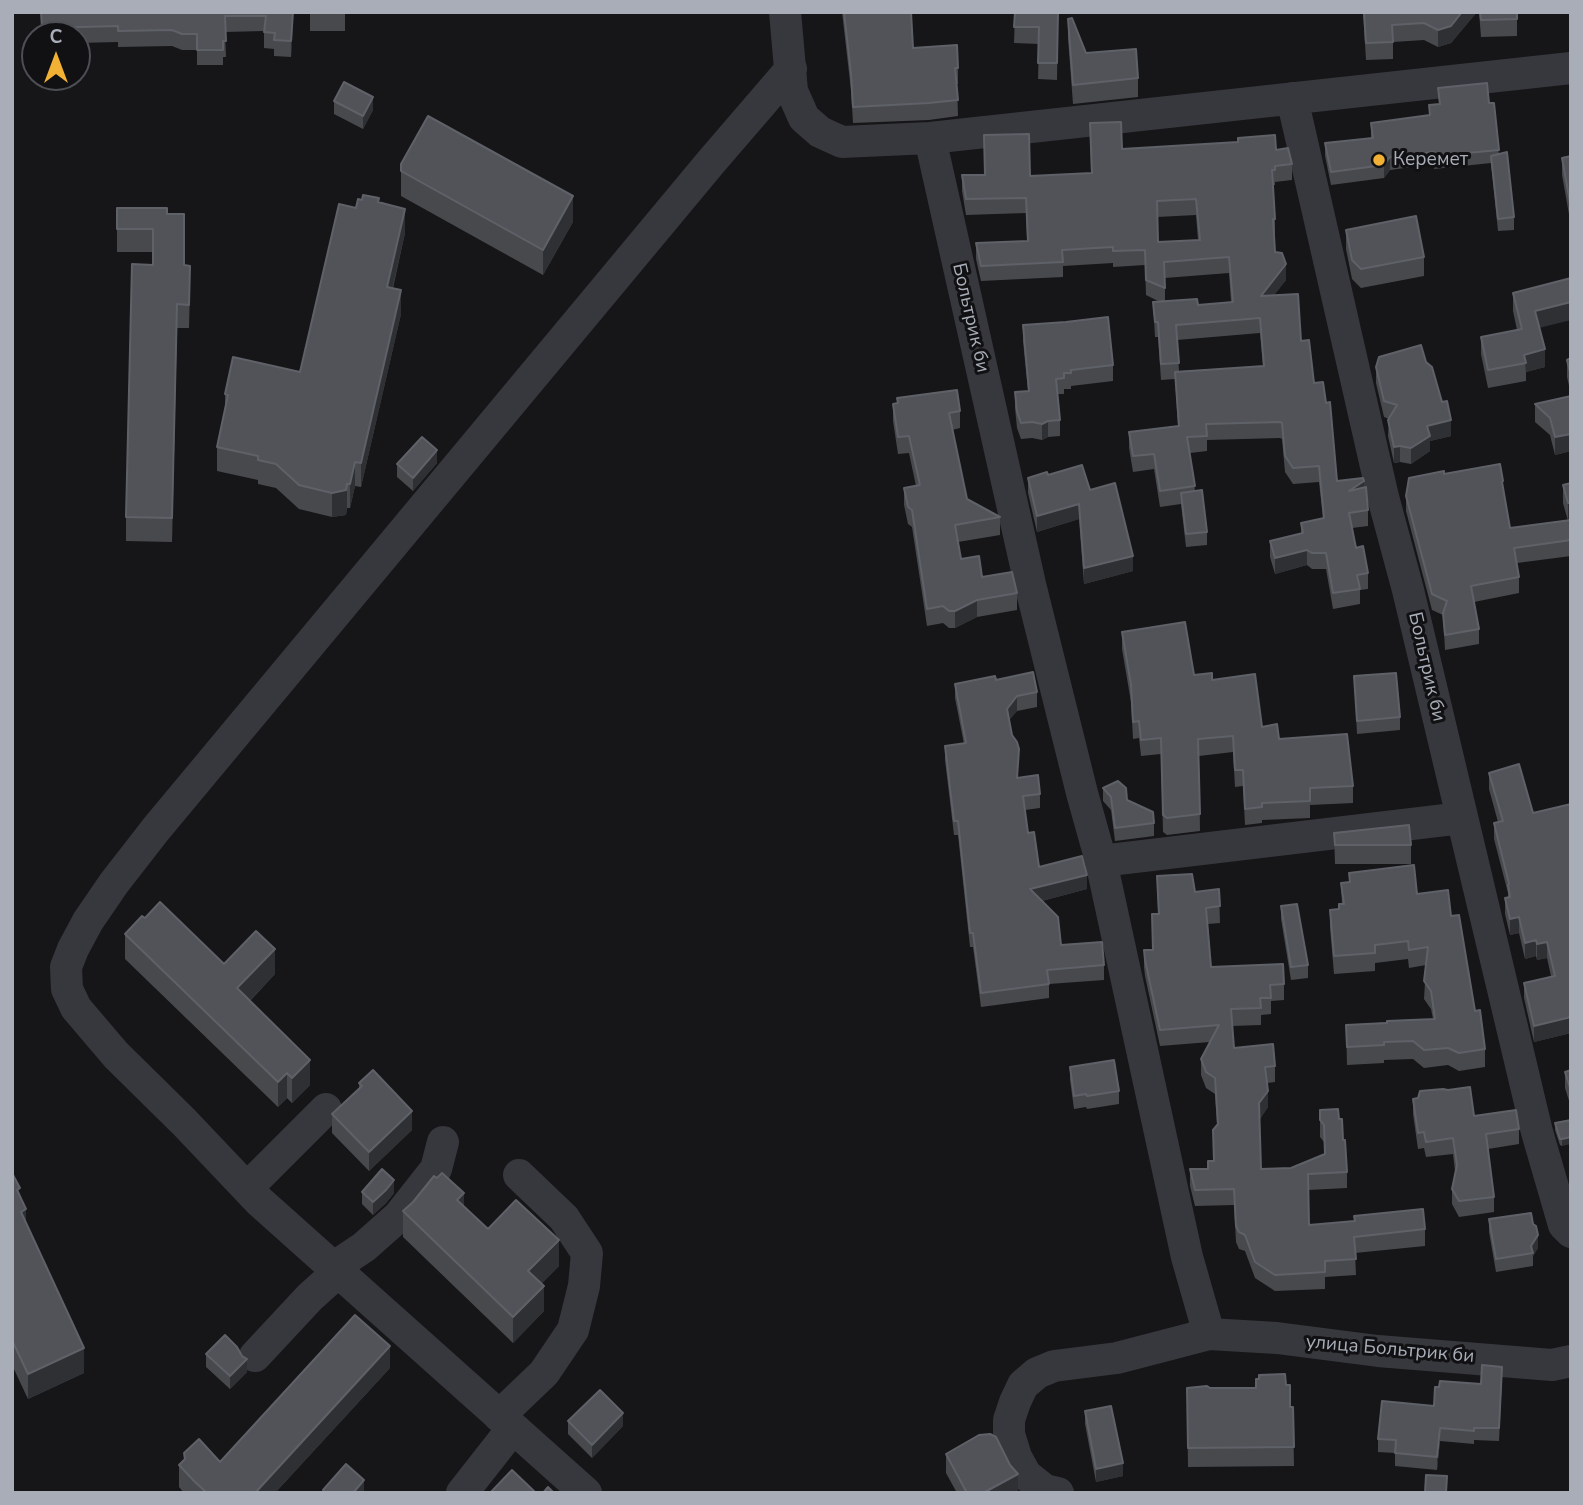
<!DOCTYPE html>
<html>
<head>
<meta charset="utf-8">
<style>
  body { margin:0 }
  #map { position:relative; width:1583px; height:1505px; overflow:hidden; background:#161618; font-family:"Nunito Sans",sans-serif }
  canvas { display:block }
  .frame { position:absolute; inset:0; border:14px solid #a8adb8; pointer-events:none }
  .north { position:absolute; left:21px; top:21px; width:70px; height:70px; box-sizing:border-box; background:#111113; border:2px solid #4d4f55; border-radius:50%; rotate:0deg; font-size:19px; font-weight:700; line-height:28px; text-align:center; color:#a8adb8 }
  .north::after { content:''; display:block; margin:auto; width:24px; height:32px; background:#f2b134; clip-path:polygon(50% 0,100% 100%,50% 72%,0 100%) }
</style>
</head>
<body>
<div id="map">
<canvas width="1583" height="1505"></canvas>
<div class="frame"></div>
<div class="north">С</div>
</div>
<script>
const g = document.querySelector('canvas').getContext('2d');
g.lineJoin = 'round';
function strokePath(path, color, width, dash) { g.strokeStyle = color; g.lineWidth = width; g.lineCap = dash ? 'butt' : 'round'; g.setLineDash(dash || []); g.stroke(path); }
function paint(path, color) { g.fillStyle = color; g.fill(path, 'evenodd'); }
function label(font, color, halo, rows, align = 'center') {
  g.font = font + ' "Nunito Sans",sans-serif'; g.lineWidth = 6; g.setLineDash([]); g.textBaseline = 'middle'; g.strokeStyle = halo; g.fillStyle = color; for (const [text, x, y, turn = 0] of rows) {
    g.save(); g.translate(x, y); g.rotate((+turn || 0) * Math.PI / 180); g.textAlign = isNaN(turn) ? turn : align; if (halo) g.strokeText(text, 0, 0); g.fillText(text, 0, 0); g.restore();
  }
}
const minor = new Path2D(`
  M 785,12 L 792,91 L 804,118 L 820,132 L 842,142 L 930,138 L 1571,68
  M 1292,98 L 1383,497 L 1408,590 L 1537,1132 L 1564,1225 L 1571,1232
  M 930,138 L 1030,584 L 1082,793 L 1101,861 L 1187,1257 L 1209,1334
  M 1101,861 L 1462,818
  M 247,1188 L 326,1109
  M 334,1267 L 364,1247 L 399,1216 L 436,1169 L 443,1142
  M 255,1356 L 310,1297 L 339,1271
  M 499,1416 L 544,1373 L 573,1330 L 584,1286 L 587,1253 L 564,1218 L 519,1175
  M 462,1493 L 513,1428
  M 586,1493 L 259,1201 L 184,1122 L 116,1055 L 76,1008 L 67,989 L 66,967 L 73,949 L 88,921 L 114,883 L 156,829 L 711,162 L 791,69
  M 1058,1493 L 1045,1490 L 1026,1475 L 1016,1457 L 1009,1434 L 1009,1420 L 1015,1402 L 1023,1385 L 1037,1373 L 1054,1366 L 1117,1358 L 1209,1334 L 1277,1338 L 1378,1351 L 1552,1365 L 1571,1361`);
const wall = new Path2D(`
  M 41,12 L 293,12 L 291,57 L 274,56 L 274,49 L 264,48 L 264,31 L 225,32 L 226,57 L 223,57 L 223,65 L 197,65 L 197,50 L 182,50 L 172,46 L 118,47 L 118,42 L 77,43 L 77,35 L 41,35 Z
  M 310,12 L 345,12 L 345,31 L 310,31 Z
  M 842,12 L 911,12 L 913,48 L 958,68 L 958,84 L 957,84 L 958,116 L 929,120 L 853,123 L 851,90 Z
  M 1014,12 L 1060,12 L 1058,13 L 1057,80 L 1038,79 L 1039,44 L 1014,43 L 1015,14 Z
  M 1363,12 L 1477,12 L 1451,43 L 1438,47 L 1424,40 L 1393,42 L 1393,59 L 1366,60 Z
  M 1479,12 L 1517,12 L 1517,36 L 1481,37 Z
  M 1068,19 L 1086,53 L 1138,78 L 1138,97 L 1073,104 L 1068,38 Z
  M 1438,88 L 1489,103 L 1499,154 L 1514,217 L 1514,230 L 1498,231 L 1491,163 L 1434,169 L 1434,164 L 1390,170 L 1384,178 L 1331,185 L 1325,156 L 1325,143 L 1371,138 L 1371,123 L 1429,115 L 1429,105 L 1439,104 Z
  M 334,101 L 373,110 L 363,129 L 334,114 Z
  M 1090,123 L 1122,149 L 1276,150 L 1292,164 L 1292,180 L 1275,182 L 1275,185 L 1273,185 L 1275,219 L 1275,234 L 1274,235 L 1275,252 L 1286,280 L 1274,295 L 1301,341 L 1314,383 L 1337,481 L 1364,488 L 1368,510 L 1368,526 L 1352,528 L 1356,548 L 1368,573 L 1368,589 L 1360,590 L 1360,604 L 1333,609 L 1326,569 L 1312,569 L 1307,565 L 1275,574 L 1270,557 L 1270,541 L 1301,534 L 1301,523 L 1323,518 L 1319,482 L 1293,484 L 1285,472 L 1282,439 L 1280,438 L 1207,440 L 1207,451 L 1190,453 L 1195,491 L 1207,532 L 1207,545 L 1186,547 L 1181,504 L 1160,507 L 1154,469 L 1133,472 L 1129,448 L 1129,432 L 1178,426 L 1175,379 L 1161,380 L 1158,337 L 1155,337 L 1153,302 L 1160,302 L 1146,295 L 1145,265 L 1113,267 L 1113,263 L 1063,266 L 1063,277 L 981,281 L 976,259 L 976,243 L 1027,241 L 1026,213 L 966,215 L 962,191 L 962,175 L 1030,176 L 1091,173 ZM 1196,215 L 1198,240 L 1158,242 L 1157,217 ZM 1229,273 L 1231,302 L 1198,305 L 1165,301 L 1165,278 ZM 1260,333 L 1263,366 L 1179,371 L 1177,340 Z
  M 1571,156 L 1571,245 L 1569,237 L 1570,220 L 1562,175 L 1562,158 Z
  M 401,164 L 573,222 L 543,275 L 401,196 Z
  M 362,200 L 379,203 L 405,233 L 393,288 L 401,314 L 361,487 L 355,486 L 350,508 L 347,508 L 346,515 L 332,517 L 299,509 L 276,488 L 258,484 L 258,480 L 217,471 L 217,447 L 225,412 L 225,394 L 300,372 L 356,208 Z
  M 117,208 L 167,214 L 184,265 L 190,289 L 189,328 L 177,328 L 172,542 L 126,541 L 126,517 L 153,265 L 153,252 L 117,252 Z
  M 1346,230 L 1424,257 L 1424,276 L 1361,288 L 1352,279 L 1346,249 Z
  M 1513,293 L 1539,328 L 1545,367 L 1526,372 L 1526,381 L 1488,388 L 1481,354 L 1481,337 L 1517,330 L 1513,311 Z
  M 1023,325 L 1113,365 L 1113,381 L 1071,386 L 1071,389 L 1064,389 L 1064,394 L 1057,394 L 1060,420 L 1060,436 L 1048,437 L 1042,440 L 1032,438 L 1021,439 L 1017,428 L 1015,408 L 1015,392 L 1028,391 L 1023,341 Z
  M 1571,358 L 1571,394 L 1567,377 L 1567,360 Z
  M 1426,362 L 1451,436 L 1430,441 L 1430,451 L 1411,464 L 1400,462 L 1394,463 L 1388,436 L 1389,419 L 1384,417 L 1376,383 L 1376,367 Z
  M 1571,396 L 1571,451 L 1555,455 L 1550,435 L 1535,422 L 1535,404 Z
  M 897,398 L 960,411 L 960,428 L 952,430 L 967,499 L 1000,517 L 1000,535 L 958,542 L 961,559 L 982,577 L 1017,593 L 1017,610 L 977,617 L 955,628 L 949,628 L 943,623 L 927,626 L 912,527 L 908,524 L 904,505 L 904,488 L 916,486 L 909,453 L 898,454 L 893,421 L 893,404 L 897,403 Z
  M 437,463 L 413,491 L 397,477 L 397,464 Z
  M 1444,474 L 1503,481 L 1503,492 L 1510,528 L 1568,521 L 1563,503 L 1563,485 L 1571,483 L 1571,556 L 1517,563 L 1519,577 L 1519,593 L 1474,602 L 1479,629 L 1479,644 L 1445,650 L 1443,615 L 1432,610 L 1406,511 L 1406,496 Z
  M 1048,475 L 1090,490 L 1133,571 L 1084,584 L 1079,519 L 1037,532 L 1028,493 L 1028,478 Z
  M 1122,632 L 1194,675 L 1212,680 L 1262,727 L 1353,786 L 1353,803 L 1310,805 L 1310,818 L 1262,820 L 1262,823 L 1245,825 L 1243,786 L 1235,787 L 1233,752 L 1199,756 L 1200,831 L 1167,835 L 1163,832 L 1161,754 L 1141,756 L 1139,738 L 1133,739 L 1131,702 L 1122,649 Z
  M 1354,676 L 1400,717 L 1400,730 L 1357,734 Z
  M 955,684 L 1037,692 L 1037,707 L 1017,711 L 1009,720 L 1018,778 L 1040,794 L 1040,808 L 1025,810 L 1028,833 L 1039,867 L 1087,889 L 1042,901 L 1061,945 L 1104,965 L 1104,980 L 1049,984 L 1049,998 L 981,1007 L 973,947 L 970,947 L 958,835 L 954,835 L 945,760 L 945,746 L 964,744 L 955,698 Z
  M 1519,764 L 1571,1033 L 1534,1042 L 1524,998 L 1524,983 L 1551,976 L 1547,958 L 1537,960 L 1536,956 L 1525,959 L 1519,933 L 1510,935 L 1505,914 L 1505,898 L 1508,898 L 1508,893 L 1494,839 L 1494,823 L 1498,822 L 1489,789 L 1489,773 Z
  M 1103,788 L 1127,800 L 1154,823 L 1154,836 L 1115,841 L 1111,810 L 1103,801 Z
  M 1334,833 L 1411,845 L 1411,864 L 1335,864 Z
  M 1349,873 L 1417,894 L 1451,916 L 1485,1049 L 1485,1067 L 1459,1071 L 1448,1065 L 1424,1068 L 1413,1059 L 1384,1060 L 1384,1063 L 1347,1065 L 1346,1025 L 1433,1019 L 1431,1009 L 1424,999 L 1426,965 L 1409,968 L 1408,959 L 1375,963 L 1375,971 L 1334,974 L 1330,928 L 1330,910 L 1339,909 L 1342,904 L 1341,883 L 1349,882 Z
  M 1157,876 L 1195,892 L 1219,889 L 1220,923 L 1208,924 L 1211,967 L 1284,984 L 1284,1000 L 1271,1001 L 1271,1014 L 1261,1015 L 1261,1025 L 1232,1026 L 1234,1048 L 1275,1066 L 1275,1082 L 1267,1083 L 1268,1107 L 1260,1119 L 1261,1169 L 1291,1168 L 1324,1154 L 1324,1142 L 1320,1137 L 1320,1110 L 1339,1119 L 1343,1140 L 1347,1172 L 1347,1188 L 1308,1190 L 1309,1225 L 1425,1229 L 1425,1246 L 1355,1253 L 1356,1275 L 1325,1277 L 1325,1289 L 1275,1291 L 1255,1278 L 1245,1251 L 1239,1249 L 1236,1242 L 1234,1205 L 1195,1206 L 1190,1186 L 1190,1169 L 1208,1169 L 1213,1161 L 1217,1125 L 1215,1094 L 1206,1088 L 1201,1075 L 1201,1059 L 1210,1042 L 1160,1046 L 1145,976 L 1144,967 L 1144,950 L 1152,950 L 1158,914 Z
  M 1281,906 L 1308,965 L 1308,978 L 1291,980 L 1281,919 Z
  M 145,918 L 224,964 L 275,974 L 250,1001 L 310,1085 L 292,1103 L 287,1098 L 278,1107 L 125,959 L 125,934 Z
  M 1070,1067 L 1119,1091 L 1119,1104 L 1087,1109 L 1086,1107 L 1074,1109 L 1070,1080 Z
  M 1571,1070 L 1571,1107 L 1565,1088 L 1565,1072 Z
  M 359,1083 L 412,1130 L 369,1171 L 332,1133 L 332,1114 L 359,1089 Z
  M 1413,1099 L 1519,1129 L 1519,1144 L 1488,1149 L 1494,1197 L 1494,1212 L 1459,1217 L 1452,1204 L 1452,1189 L 1455,1171 L 1453,1154 L 1426,1157 L 1424,1148 L 1418,1149 L 1413,1114 Z
  M 1571,1120 L 1562,1146 L 1560,1145 L 1555,1130 L 1555,1123 Z
  M 12,1173 L 20,1195 L 26,1223 L 84,1373 L 28,1399 L 12,1365 Z
  M 362,1192 L 394,1193 L 386,1203 L 373,1215 L 362,1204 Z
  M 464,1206 L 488,1229 L 559,1266 L 541,1284 L 544,1311 L 513,1343 L 403,1237 L 403,1211 Z
  M 1489,1219 L 1538,1248 L 1533,1256 L 1533,1266 L 1496,1272 L 1489,1232 Z
  M 206,1354 L 247,1372 L 230,1389 L 206,1367 Z
  M 390,1368 L 275,1493 L 184,1493 L 179,1487 L 179,1465 L 220,1462 Z
  M 1502,1379 L 1499,1441 L 1474,1440 L 1474,1444 L 1440,1441 L 1437,1470 L 1395,1466 L 1395,1453 L 1378,1452 L 1378,1439 L 1434,1406 L 1481,1384 Z
  M 1286,1385 L 1290,1407 L 1293,1407 L 1294,1466 L 1188,1467 L 1187,1388 L 1256,1388 Z
  M 1085,1411 L 1123,1476 L 1096,1482 L 1085,1424 Z
  M 568,1421 L 623,1426 L 592,1458 L 568,1434 Z
  M 946,1454 L 1010,1465 L 1018,1493 L 957,1493 L 946,1473 Z`);
const shadedWall = new Path2D(`
  M 293,12 L 293,28 L 291,57 L 291,41 Z
  M 1462,12 L 1477,12 L 1451,43 L 1438,47 L 1438,30 Z
  M 373,97 L 373,110 L 363,129 L 363,116 Z
  M 1390,157 L 1390,170 L 1384,178 L 1384,165 Z
  M 573,196 L 573,222 L 543,275 L 543,250 Z
  M 405,209 L 405,233 L 387,311 L 387,287 Z
  M 1286,264 L 1286,280 L 1261,312 L 1261,296 Z
  M 401,290 L 401,314 L 361,487 L 361,463 Z
  M 1571,302 L 1571,320 L 1535,329 L 1535,311 Z
  M 177,304 L 177,328 L 172,542 L 172,518 Z
  M 1545,349 L 1545,367 L 1526,372 L 1524,355 Z
  M 1451,420 L 1451,436 L 1430,441 L 1430,451 L 1411,464 L 1411,448 L 1427,426 Z
  M 1048,421 L 1048,437 L 1042,440 L 1042,424 Z
  M 1571,434 L 1571,451 L 1555,455 L 1555,437 Z
  M 1400,446 L 1400,462 L 1394,463 L 1394,447 Z
  M 437,450 L 437,463 L 413,491 L 413,478 Z
  M 355,462 L 355,486 L 350,508 L 350,484 Z
  M 1364,481 L 1364,496 L 1349,491 Z
  M 347,484 L 347,508 L 346,515 L 332,517 L 332,493 Z
  M 1568,503 L 1571,503 L 1571,520 L 1568,521 Z
  M 1079,504 L 1079,519 L 1037,532 L 1037,516 Z
  M 1307,550 L 1307,565 L 1275,574 L 1275,558 Z
  M 1133,556 L 1133,571 L 1084,584 L 1084,568 Z
  M 977,600 L 977,617 L 955,628 L 955,611 Z
  M 1017,696 L 1017,711 L 1007,723 L 1007,709 Z
  M 1087,875 L 1087,889 L 1030,904 L 1030,889 Z
  M 1519,917 L 1519,933 L 1510,935 L 1510,919 Z
  M 1536,940 L 1536,956 L 1525,959 L 1525,943 Z
  M 1547,942 L 1547,958 L 1537,960 L 1537,944 Z
  M 275,949 L 275,974 L 237,1014 L 237,988 Z
  M 1571,1017 L 1571,1033 L 1534,1042 L 1534,1026 Z
  M 310,1060 L 310,1085 L 292,1103 L 292,1078 Z
  M 287,1073 L 287,1098 L 278,1107 L 278,1082 Z
  M 1268,1091 L 1268,1107 L 1259,1120 L 1259,1103 Z
  M 412,1111 L 412,1130 L 369,1171 L 369,1152 Z
  M 1571,1137 L 1571,1144 L 1562,1146 L 1562,1139 Z
  M 394,1180 L 394,1193 L 386,1203 L 373,1215 L 373,1202 Z
  M 464,1193 L 464,1218 L 457,1200 Z
  M 26,1209 L 26,1234 L 21,1212 Z
  M 1538,1235 L 1538,1248 L 1533,1256 L 1531,1246 Z
  M 559,1240 L 559,1266 L 528,1297 L 528,1271 Z
  M 544,1286 L 544,1311 L 513,1343 L 513,1317 Z
  M 390,1346 L 390,1368 L 275,1493 L 255,1493 Z
  M 84,1348 L 84,1373 L 28,1399 L 28,1374 Z
  M 247,1359 L 247,1372 L 230,1389 L 230,1376 Z
  M 623,1413 L 623,1426 L 592,1458 L 592,1445 Z
  M 1440,1428 L 1440,1441 L 1437,1470 L 1437,1457 Z
  M 1123,1463 L 1123,1476 L 1096,1482 L 1096,1469 Z
  M 1018,1474 L 1018,1493 L 983,1493 Z
  M 364,1480 L 364,1491 L 363,1493 L 353,1493 Z`);
const building = new Path2D(`
  M 41,12 L 293,12 L 291,41 L 274,40 L 275,33 L 264,32 L 266,16 L 225,16 L 226,41 L 223,41 L 223,50 L 197,50 L 197,34 L 182,34 L 172,30 L 118,31 L 118,26 L 42,28 Z
  M 310,12 L 345,12 L 345,13 L 310,13 Z
  M 844,12 L 911,12 L 913,48 L 957,45 L 958,68 L 955,68 L 958,100 L 929,103 L 853,107 L 851,74 Z
  M 1015,12 L 1058,12 L 1057,63 L 1038,63 L 1039,27 L 1014,27 Z
  M 1364,12 L 1462,12 L 1451,26 L 1438,30 L 1424,23 L 1392,25 L 1393,42 L 1366,43 Z
  M 1480,12 L 1517,12 L 1517,19 L 1481,20 Z
  M 1072,18 L 1086,53 L 1136,49 L 1138,78 L 1073,85 L 1068,19 Z
  M 344,82 L 373,97 L 363,116 L 334,101 Z
  M 1487,83 L 1489,103 L 1494,103 L 1499,150 L 1434,156 L 1434,152 L 1390,157 L 1384,165 L 1331,172 L 1325,143 L 1373,138 L 1371,123 L 1430,115 L 1429,105 L 1440,104 L 1438,88 Z
  M 428,116 L 573,196 L 543,250 L 401,171 L 401,164 Z
  M 1121,122 L 1122,149 L 1238,142 L 1238,138 L 1275,135 L 1276,150 L 1288,148 L 1292,164 L 1275,166 L 1275,170 L 1272,170 L 1275,219 L 1273,219 L 1275,252 L 1282,253 L 1286,264 L 1261,296 L 1298,294 L 1301,341 L 1309,340 L 1314,383 L 1323,382 L 1326,403 L 1330,402 L 1337,481 L 1363,478 L 1364,481 L 1349,491 L 1366,487 L 1368,510 L 1349,513 L 1356,548 L 1363,546 L 1368,573 L 1357,575 L 1360,589 L 1333,593 L 1326,553 L 1312,553 L 1307,550 L 1275,558 L 1270,541 L 1303,533 L 1301,523 L 1324,518 L 1319,466 L 1293,468 L 1285,456 L 1282,423 L 1280,422 L 1206,424 L 1207,436 L 1187,437 L 1195,486 L 1160,491 L 1154,454 L 1133,456 L 1129,432 L 1179,426 L 1175,372 L 1264,366 L 1260,318 L 1176,325 L 1179,363 L 1161,364 L 1158,322 L 1155,322 L 1153,302 L 1197,299 L 1198,305 L 1233,302 L 1229,257 L 1164,262 L 1165,288 L 1146,280 L 1145,250 L 1113,251 L 1113,247 L 1062,250 L 1063,262 L 981,266 L 976,243 L 1028,241 L 1026,198 L 966,199 L 962,175 L 985,175 L 984,135 L 1029,134 L 1030,176 L 1092,173 L 1090,123 ZM 1196,199 L 1200,240 L 1158,242 L 1157,201 Z
  M 1507,152 L 1514,217 L 1498,219 L 1491,156 Z
  M 1571,156 L 1571,208 L 1562,158 Z
  M 363,195 L 379,198 L 378,202 L 405,209 L 387,287 L 401,290 L 361,463 L 355,462 L 350,484 L 347,484 L 346,490 L 332,493 L 299,485 L 276,464 L 258,460 L 258,456 L 217,447 L 228,395 L 225,394 L 233,357 L 300,372 L 339,204 L 356,208 L 358,199 L 362,200 Z
  M 117,208 L 167,208 L 167,214 L 184,214 L 184,265 L 190,266 L 189,305 L 177,304 L 172,518 L 126,517 L 132,264 L 153,265 L 153,229 L 117,229 Z
  M 1416,216 L 1424,257 L 1361,269 L 1352,260 L 1346,230 Z
  M 1571,278 L 1571,302 L 1535,311 L 1545,349 L 1524,355 L 1526,363 L 1488,370 L 1481,337 L 1522,329 L 1513,293 Z
  M 1108,317 L 1113,365 L 1071,370 L 1071,373 L 1064,373 L 1064,378 L 1056,379 L 1060,420 L 1048,421 L 1042,424 L 1032,422 L 1021,423 L 1017,412 L 1015,392 L 1029,391 L 1023,325 L 1066,322 Z
  M 1421,345 L 1426,362 L 1432,367 L 1442,402 L 1447,401 L 1451,420 L 1427,426 L 1430,436 L 1411,448 L 1400,446 L 1394,447 L 1388,420 L 1397,405 L 1384,401 L 1376,367 L 1379,357 Z
  M 1571,358 L 1571,376 L 1567,360 Z
  M 957,390 L 960,411 L 949,413 L 967,499 L 1000,517 L 955,525 L 961,559 L 979,556 L 982,577 L 1012,572 L 1017,593 L 977,600 L 955,611 L 949,611 L 943,606 L 927,609 L 912,510 L 908,507 L 904,488 L 920,485 L 909,436 L 898,437 L 893,404 L 898,403 L 897,398 Z
  M 1571,396 L 1571,434 L 1555,437 L 1550,418 L 1535,404 Z
  M 422,437 L 437,450 L 413,478 L 397,464 Z
  M 1500,464 L 1503,481 L 1502,482 L 1510,528 L 1571,520 L 1571,540 L 1514,548 L 1519,577 L 1471,586 L 1479,629 L 1445,635 L 1443,613 L 1447,601 L 1432,594 L 1406,496 L 1409,478 L 1444,471 L 1444,474 Z
  M 1082,465 L 1090,490 L 1115,483 L 1133,556 L 1084,568 L 1079,504 L 1037,516 L 1028,478 L 1047,472 L 1048,475 Z
  M 1571,483 L 1571,503 L 1568,503 L 1563,485 Z
  M 1202,490 L 1207,532 L 1186,534 L 1181,493 Z
  M 1185,622 L 1194,675 L 1212,673 L 1212,680 L 1255,674 L 1262,727 L 1277,724 L 1279,739 L 1347,734 L 1353,786 L 1310,788 L 1310,801 L 1262,803 L 1262,807 L 1245,809 L 1243,770 L 1235,770 L 1233,736 L 1198,739 L 1200,814 L 1167,818 L 1163,815 L 1161,738 L 1141,740 L 1139,721 L 1133,722 L 1131,685 L 1122,632 Z
  M 1033,672 L 1037,692 L 1017,696 L 1007,709 L 1012,735 L 1017,742 L 1019,749 L 1017,778 L 1038,775 L 1040,794 L 1023,796 L 1028,833 L 1034,832 L 1039,867 L 1082,856 L 1087,875 L 1030,889 L 1058,917 L 1061,945 L 1102,942 L 1104,965 L 1047,970 L 1049,984 L 981,993 L 973,933 L 970,933 L 958,821 L 954,821 L 945,746 L 966,743 L 955,684 L 995,676 L 996,680 Z
  M 1396,673 L 1400,717 L 1357,721 L 1354,676 Z
  M 1519,764 L 1533,813 L 1571,804 L 1571,1017 L 1534,1026 L 1524,983 L 1555,976 L 1547,942 L 1537,944 L 1536,940 L 1525,943 L 1519,917 L 1510,919 L 1505,898 L 1510,897 L 1508,885 L 1509,884 L 1494,823 L 1503,821 L 1489,773 Z
  M 1118,781 L 1126,788 L 1127,800 L 1153,812 L 1154,823 L 1115,828 L 1111,797 L 1103,788 Z
  M 1409,825 L 1411,845 L 1335,845 L 1334,833 Z
  M 1414,865 L 1417,894 L 1448,890 L 1451,916 L 1459,915 L 1475,1011 L 1480,1010 L 1485,1049 L 1459,1053 L 1448,1048 L 1424,1050 L 1413,1041 L 1384,1042 L 1384,1045 L 1347,1047 L 1346,1025 L 1387,1023 L 1387,1021 L 1435,1019 L 1431,991 L 1424,981 L 1428,947 L 1409,950 L 1408,941 L 1375,945 L 1375,953 L 1334,956 L 1330,910 L 1339,909 L 1339,904 L 1344,904 L 1341,883 L 1350,882 L 1349,873 Z
  M 1192,874 L 1195,892 L 1219,889 L 1220,906 L 1206,908 L 1211,967 L 1283,964 L 1284,984 L 1270,985 L 1271,998 L 1260,998 L 1261,1008 L 1231,1009 L 1234,1048 L 1273,1044 L 1275,1066 L 1265,1067 L 1268,1091 L 1259,1103 L 1261,1169 L 1291,1168 L 1325,1154 L 1324,1125 L 1320,1120 L 1320,1110 L 1338,1109 L 1339,1119 L 1342,1119 L 1343,1140 L 1345,1140 L 1347,1172 L 1308,1174 L 1309,1225 L 1355,1221 L 1354,1216 L 1423,1209 L 1425,1229 L 1354,1237 L 1356,1259 L 1325,1261 L 1325,1272 L 1275,1275 L 1255,1262 L 1245,1235 L 1239,1232 L 1236,1226 L 1234,1189 L 1195,1190 L 1190,1169 L 1208,1169 L 1208,1161 L 1214,1161 L 1213,1130 L 1218,1124 L 1215,1078 L 1206,1072 L 1201,1059 L 1219,1025 L 1160,1030 L 1145,960 L 1144,950 L 1153,950 L 1152,914 L 1159,914 L 1157,876 Z
  M 160,902 L 224,964 L 256,931 L 275,949 L 237,988 L 310,1060 L 292,1078 L 287,1073 L 278,1082 L 125,934 L 142,916 L 145,918 Z
  M 1297,904 L 1308,965 L 1291,967 L 1281,906 Z
  M 1114,1060 L 1119,1091 L 1087,1096 L 1086,1094 L 1074,1096 L 1070,1067 Z
  M 373,1070 L 412,1111 L 369,1152 L 332,1114 L 362,1086 L 359,1083 Z
  M 1571,1070 L 1571,1091 L 1565,1072 Z
  M 1470,1087 L 1474,1116 L 1516,1110 L 1519,1129 L 1486,1134 L 1494,1197 L 1459,1201 L 1452,1189 L 1457,1165 L 1453,1138 L 1426,1142 L 1424,1132 L 1418,1133 L 1413,1099 L 1418,1098 L 1420,1091 L 1443,1089 L 1448,1090 Z
  M 1571,1120 L 1571,1137 L 1562,1139 L 1560,1139 L 1555,1123 Z
  M 382,1169 L 394,1180 L 386,1190 L 373,1202 L 362,1192 Z
  M 12,1173 L 20,1188 L 17,1190 L 26,1209 L 21,1212 L 84,1348 L 28,1374 L 12,1340 Z
  M 442,1173 L 464,1193 L 457,1200 L 488,1229 L 516,1200 L 559,1240 L 528,1271 L 544,1286 L 513,1317 L 403,1211 L 413,1202 L 434,1176 L 437,1178 Z
  M 1531,1213 L 1533,1224 L 1536,1226 L 1538,1235 L 1531,1246 L 1533,1253 L 1496,1259 L 1489,1219 Z
  M 355,1315 L 390,1346 L 255,1493 L 207,1493 L 194,1481 L 179,1465 L 185,1459 L 184,1453 L 199,1439 L 220,1462 Z
  M 225,1335 L 237,1347 L 242,1356 L 247,1359 L 230,1376 L 206,1354 Z
  M 1482,1365 L 1502,1367 L 1499,1428 L 1474,1428 L 1474,1431 L 1440,1428 L 1437,1457 L 1395,1453 L 1396,1440 L 1378,1439 L 1382,1401 L 1434,1406 L 1435,1387 L 1439,1387 L 1440,1381 L 1481,1384 Z
  M 1285,1374 L 1286,1385 L 1290,1385 L 1290,1407 L 1293,1407 L 1294,1447 L 1188,1448 L 1187,1388 L 1207,1386 L 1210,1388 L 1256,1388 L 1256,1379 L 1259,1379 L 1259,1375 Z
  M 600,1390 L 623,1413 L 592,1445 L 568,1421 Z
  M 1111,1406 L 1123,1463 L 1096,1469 L 1085,1411 Z
  M 990,1434 L 996,1437 L 1010,1465 L 1018,1474 L 983,1493 L 967,1493 L 946,1454 L 979,1435 Z
  M 346,1464 L 364,1480 L 353,1493 L 325,1493 L 323,1490 Z
  M 512,1470 L 536,1493 L 490,1493 Z
  M 1426,1475 L 1447,1476 L 1446,1493 L 1425,1493 Z
  M 548,1487 L 554,1493 L 543,1493 Z`);
const markers = [
  [1379,160,7,"#f2b134"]
];
const poiNames = [
  ["Керемет",1393,160]
];
const streetNames = [
  ["Больтрик би",970,318,77],
  ["Больтрик би",1426,667,77],
  ["улица Больтрик би",1390,1350,5]
];
strokePath(minor, '#37383d', 32);
paint(wall, '#47494d');
paint(shadedWall, '#2f3033');
paint(building, '#525359');
strokePath(building, '#5f6168', 2);
for (const [x, y, r, color] of markers) { const dot = new Path2D(); dot.arc(x, y, r, 0, 2 * Math.PI); g.fillStyle = color; g.fill(dot); strokePath(dot, '#111113', 2.5); }
label('19px', '#a8adb8', '#111113', poiNames, 'left');
label('19px', '#a8adb8', '#111113', streetNames);
</script>
</body>
</html>
